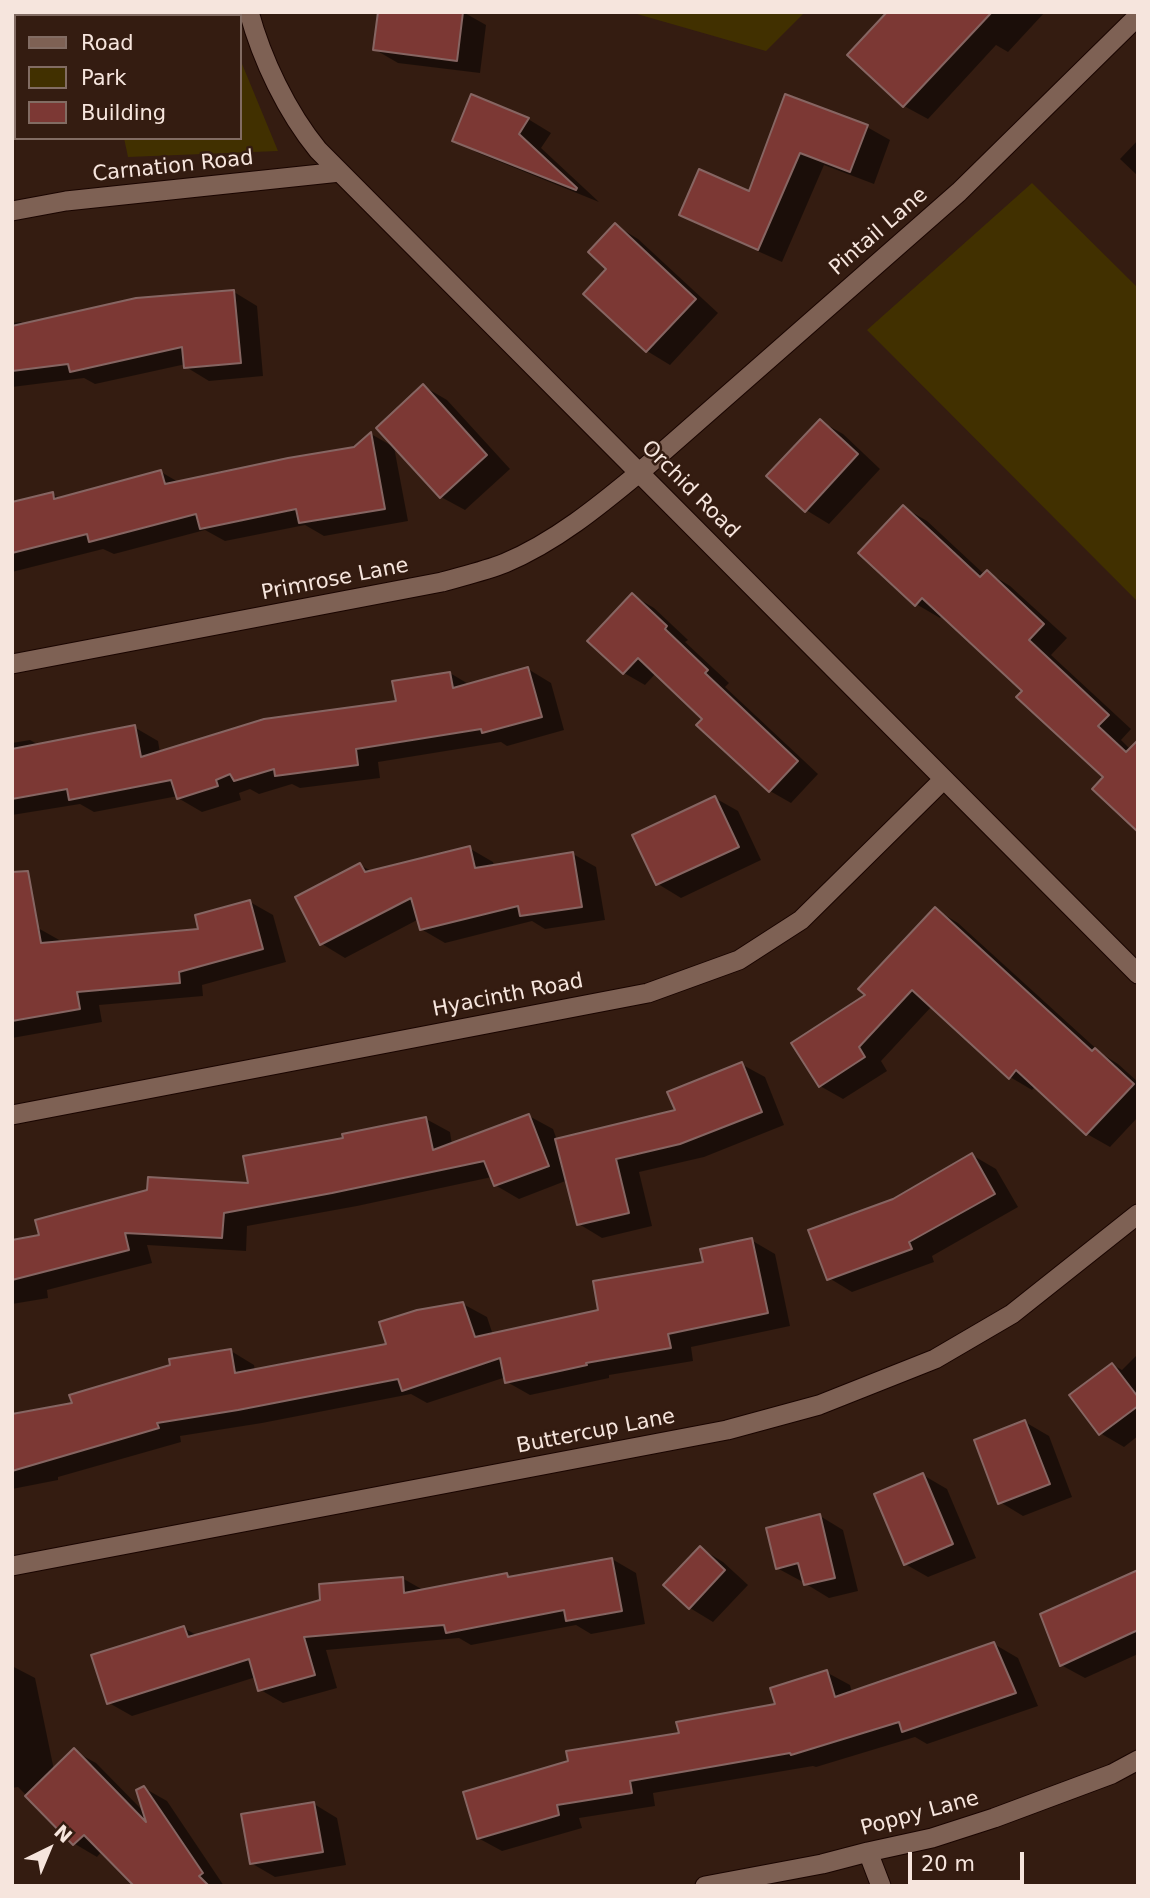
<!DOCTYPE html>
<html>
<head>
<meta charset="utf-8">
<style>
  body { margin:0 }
  #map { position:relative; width:1150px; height:1898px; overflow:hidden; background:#341c11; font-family:"DejaVu Sans",sans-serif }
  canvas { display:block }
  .frame { position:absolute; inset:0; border:14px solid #f6e5dd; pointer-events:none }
  .legend { position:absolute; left:14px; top:14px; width:228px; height:126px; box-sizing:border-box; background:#341c11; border:2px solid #826c63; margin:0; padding:9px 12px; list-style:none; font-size:21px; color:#f6e5dd }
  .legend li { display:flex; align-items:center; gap:14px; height:35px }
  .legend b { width:35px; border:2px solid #826c63 }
  .north { position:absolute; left:14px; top:1814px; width:70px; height:70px; -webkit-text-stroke:5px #341c11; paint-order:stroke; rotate:43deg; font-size:19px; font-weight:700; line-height:28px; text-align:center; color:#f6e5dd }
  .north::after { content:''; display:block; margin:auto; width:24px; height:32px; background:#f6e5dd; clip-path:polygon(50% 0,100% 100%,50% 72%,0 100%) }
  .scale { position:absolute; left:908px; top:1852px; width:116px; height:32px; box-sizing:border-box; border:4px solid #f6e5dd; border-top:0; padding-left:9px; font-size:21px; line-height:24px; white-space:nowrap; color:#f6e5dd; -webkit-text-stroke:5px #341c11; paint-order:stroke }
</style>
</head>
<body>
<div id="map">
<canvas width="1150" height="1898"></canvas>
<div class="frame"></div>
<ul class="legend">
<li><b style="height:9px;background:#7e6154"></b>Road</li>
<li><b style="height:19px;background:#413000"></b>Park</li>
<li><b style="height:19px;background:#7c3834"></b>Building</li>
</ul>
<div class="north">N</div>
<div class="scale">20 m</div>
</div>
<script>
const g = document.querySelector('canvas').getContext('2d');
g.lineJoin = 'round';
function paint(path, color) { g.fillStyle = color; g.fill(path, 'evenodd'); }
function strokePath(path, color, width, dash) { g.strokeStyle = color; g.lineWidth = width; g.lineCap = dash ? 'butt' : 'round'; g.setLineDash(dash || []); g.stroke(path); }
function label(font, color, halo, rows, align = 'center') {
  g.font = font + ' "DejaVu Sans",sans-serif'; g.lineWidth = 5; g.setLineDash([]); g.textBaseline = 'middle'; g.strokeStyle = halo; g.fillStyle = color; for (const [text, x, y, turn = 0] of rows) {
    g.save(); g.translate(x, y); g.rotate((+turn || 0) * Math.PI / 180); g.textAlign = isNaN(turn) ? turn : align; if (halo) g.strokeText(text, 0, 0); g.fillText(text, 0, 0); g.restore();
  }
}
const green = new Path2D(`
  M 98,12 L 220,12 L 222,16 L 98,16 Z
  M 630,12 L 805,12 L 766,51 Z
  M 240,59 L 278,151 L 128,157 L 124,138 L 240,138 Z
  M 1032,183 L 1138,288 L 1138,602 L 867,330 Z`);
const shadow = new Path2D(`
  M 379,12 L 463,12 L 486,25 L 480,73 L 398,63 L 374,49 Z
  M 889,12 L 1045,12 L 1008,52 L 996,45 L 928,119 L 904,106 Z
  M 12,52 L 16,52 L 16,118 L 12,119 Z
  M 472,96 L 528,119 L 551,133 L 541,148 L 599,202 L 478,153 L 454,140 Z
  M 786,96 L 867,127 L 890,140 L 874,184 L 824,165 L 782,262 L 704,227 L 681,214 L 750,194 Z
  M 1138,140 L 1138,176 L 1120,159 Z
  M 615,225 L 638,239 L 718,313 L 670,365 L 647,351 L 608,269 Z
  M 234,292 L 257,306 L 263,376 L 209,381 L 186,367 L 186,364 L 95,384 L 84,378 L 12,387 L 12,323 L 21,322 L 26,325 Z
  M 423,386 L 447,400 L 510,469 L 465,510 L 441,497 L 378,428 Z
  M 820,421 L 843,434 L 880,469 L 829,524 L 806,510 Z
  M 371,434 L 394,447 L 408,521 L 324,536 L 305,525 L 225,541 L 205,530 L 114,554 L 103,549 L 12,572 L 12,504 L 52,494 L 61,499 L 161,472 L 180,483 L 355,449 Z
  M 903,507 L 927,521 L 985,575 L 987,572 L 1010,586 L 1067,638 L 1051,655 L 1131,729 L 1121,740 L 1138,757 L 1105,777 L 1024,691 L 942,615 L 940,618 L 916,604 Z
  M 632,595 L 654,608 L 688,640 L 685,642 L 729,683 L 725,687 L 818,774 L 791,803 L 770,791 L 705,719 L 656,673 L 645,685 L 624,673 Z
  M 528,669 L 551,683 L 564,730 L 507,746 L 501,742 L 378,762 L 380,778 L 300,788 L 292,784 L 259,794 L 250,789 L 239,793 L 241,800 L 202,812 L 178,798 L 178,796 L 94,812 L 80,804 L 12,815 L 12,743 L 30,740 L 39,745 L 134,727 L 158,741 L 160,753 L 398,702 L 450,673 L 470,685 Z
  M 715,798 L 738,811 L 761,860 L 681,898 L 658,884 Z
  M 469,848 L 493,862 L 494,866 L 573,854 L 596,867 L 605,920 L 545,929 L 532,921 L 445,943 L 421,929 L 419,919 L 345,958 L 322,944 L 360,865 L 373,872 Z
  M 250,902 L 273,915 L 286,962 L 202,985 L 203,996 L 99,1005 L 102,1022 L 12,1038 L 12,933 L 38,928 L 61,941 L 201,931 Z
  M 935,909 L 958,923 L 1102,1054 L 1118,1064 L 1138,1082 L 1138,1117 L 1110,1147 L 1087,1134 L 1036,1086 L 1032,1090 L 1010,1077 L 932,1006 L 881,1061 L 887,1071 L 843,1099 L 820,1086 L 867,995 Z
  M 741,1064 L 765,1077 L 784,1125 L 704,1157 L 639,1172 L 652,1226 L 602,1238 L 579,1224 L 568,1180 L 519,1199 L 495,1185 L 492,1177 L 357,1206 L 247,1226 L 246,1251 L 147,1245 L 152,1263 L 47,1290 L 48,1298 L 12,1304 L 12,1241 L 250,1185 L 345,1139 L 426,1119 L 450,1132 L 452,1145 L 529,1116 L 553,1129 L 557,1140 L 677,1112 Z
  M 972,1155 L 996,1169 L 1018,1207 L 932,1256 L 934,1262 L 852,1292 L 829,1278 L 894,1200 Z
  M 751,1240 L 775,1254 L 790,1326 L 691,1347 L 693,1361 L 609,1375 L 609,1378 L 530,1395 L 507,1382 L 506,1377 L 427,1403 L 411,1394 L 262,1423 L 180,1436 L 181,1442 L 58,1477 L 58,1480 L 12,1489 L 12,1416 L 74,1405 L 231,1351 L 254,1365 L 255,1371 L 389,1345 L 463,1304 L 487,1317 L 493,1335 L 600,1312 L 705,1264 Z
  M 1138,1354 L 1138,1436 L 1124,1447 L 1100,1433 L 1113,1365 L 1122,1370 Z
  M 1025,1422 L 1049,1436 L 1072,1497 L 1023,1516 L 1000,1502 Z
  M 923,1475 L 947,1489 L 976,1558 L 928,1577 L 905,1564 Z
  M 820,1516 L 843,1530 L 858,1591 L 829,1598 L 806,1584 L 805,1581 L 801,1581 L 777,1568 Z
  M 700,1548 L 723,1562 L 748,1585 L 713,1622 L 690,1608 L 665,1585 Z
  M 612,1559 L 636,1573 L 645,1624 L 591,1634 L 576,1625 L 471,1645 L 459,1638 L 326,1650 L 337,1688 L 283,1703 L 259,1689 L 256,1677 L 132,1716 L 109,1703 L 184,1628 L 198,1636 L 402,1578 L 425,1591 L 507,1575 L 513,1578 Z
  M 1138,1572 L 1138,1654 L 1085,1678 L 1061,1665 Z
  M 994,1644 L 1018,1658 L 1038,1706 L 927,1744 L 915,1737 L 816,1767 L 813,1766 L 653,1793 L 655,1806 L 579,1818 L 582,1828 L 502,1851 L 478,1838 L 681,1735 L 777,1705 L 826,1672 L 850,1685 L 852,1693 Z
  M 12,1666 L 35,1678 L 54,1770 L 74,1751 L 96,1763 L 145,1813 L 144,1788 L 167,1801 L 224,1886 L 129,1886 L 134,1883 L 102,1851 L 97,1857 L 75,1844 L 18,1787 L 12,1788 Z
  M 314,1804 L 337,1818 L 346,1865 L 275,1877 L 251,1863 Z`);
const building = new Path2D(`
  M 378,12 L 463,12 L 457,61 L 373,50 Z
  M 887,12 L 992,12 L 903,107 L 847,55 Z
  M 471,94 L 529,118 L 519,134 L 577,188 L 576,190 L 452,141 Z
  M 785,94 L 868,125 L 850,172 L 800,153 L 758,250 L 679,215 L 699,169 L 749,191 Z
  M 615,223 L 696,299 L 646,352 L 583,294 L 606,269 L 588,252 Z
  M 234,290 L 241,363 L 184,368 L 182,347 L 70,372 L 68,364 L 12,371 L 12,326 L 136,298 Z
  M 423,384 L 487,455 L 440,498 L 376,428 Z
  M 820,419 L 858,454 L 805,512 L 766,476 Z
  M 371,432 L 385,509 L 299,523 L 296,509 L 200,529 L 196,514 L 89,542 L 87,534 L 12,553 L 12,502 L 53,492 L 54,499 L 161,470 L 165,484 L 288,458 L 354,447 Z
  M 903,505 L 980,577 L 987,570 L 1044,624 L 1029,640 L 1109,715 L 1098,726 L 1126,752 L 1138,740 L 1138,832 L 1092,789 L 1103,777 L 1016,697 L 1022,691 L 922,598 L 915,606 L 858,553 Z
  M 632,593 L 667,626 L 665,629 L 708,670 L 705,673 L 798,761 L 769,792 L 696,725 L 702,719 L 638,658 L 623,674 L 587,641 Z
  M 528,667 L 542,717 L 482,733 L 481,729 L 356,749 L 358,765 L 275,776 L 274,769 L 234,781 L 230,774 L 216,780 L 218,786 L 177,799 L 171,780 L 69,800 L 67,789 L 12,799 L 12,749 L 135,725 L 141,757 L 264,719 L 396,701 L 392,681 L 450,672 L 453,688 Z
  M 715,796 L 739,847 L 656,885 L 632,835 Z
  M 470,846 L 475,868 L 573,852 L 582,907 L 520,916 L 518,906 L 420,930 L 411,898 L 320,945 L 295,897 L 360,863 L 365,872 Z
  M 28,871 L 41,943 L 198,929 L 195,915 L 250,900 L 263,949 L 179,972 L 180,983 L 77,992 L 80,1009 L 12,1021 L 12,872 Z
  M 935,907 L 1092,1051 L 1095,1048 L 1134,1084 L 1086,1135 L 1016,1070 L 1009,1079 L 912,990 L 859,1047 L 865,1057 L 819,1087 L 791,1043 L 865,995 L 858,989 Z
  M 742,1062 L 762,1112 L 680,1144 L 616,1159 L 629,1213 L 577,1225 L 555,1139 L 675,1110 L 667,1092 Z
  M 529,1114 L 549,1166 L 494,1186 L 484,1161 L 332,1193 L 224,1213 L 222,1238 L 125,1233 L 129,1250 L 12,1280 L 12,1240 L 39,1235 L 35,1220 L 147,1190 L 148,1177 L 248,1183 L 243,1156 L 343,1138 L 342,1134 L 426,1117 L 433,1150 Z
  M 972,1153 L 995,1194 L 909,1242 L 912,1249 L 827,1280 L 808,1230 L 893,1199 Z
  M 752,1238 L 768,1313 L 668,1334 L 671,1348 L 586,1363 L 587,1365 L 505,1383 L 500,1358 L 402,1391 L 398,1379 L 238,1410 L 157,1423 L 159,1428 L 12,1471 L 12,1414 L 72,1403 L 69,1395 L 170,1365 L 169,1359 L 231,1349 L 235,1373 L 386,1344 L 379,1322 L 417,1310 L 463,1302 L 475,1337 L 598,1310 L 593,1281 L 703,1262 L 700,1249 Z
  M 1112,1363 L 1138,1397 L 1138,1406 L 1099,1435 L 1069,1395 Z
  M 1025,1420 L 1050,1484 L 998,1504 L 974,1440 Z
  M 923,1473 L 953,1544 L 904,1565 L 874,1494 Z
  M 820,1514 L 835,1578 L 804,1585 L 798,1563 L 776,1569 L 766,1528 Z
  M 700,1546 L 725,1570 L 689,1609 L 663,1585 Z
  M 612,1558 L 622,1611 L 566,1621 L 564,1610 L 446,1633 L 444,1625 L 304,1637 L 315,1675 L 258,1691 L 249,1659 L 107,1704 L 91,1655 L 184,1626 L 188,1637 L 320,1600 L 319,1584 L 403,1577 L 404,1593 L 507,1573 L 508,1577 Z
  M 1138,1570 L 1138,1630 L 1060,1666 L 1040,1614 Z
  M 994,1642 L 1016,1693 L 902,1732 L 899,1722 L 791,1755 L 790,1753 L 630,1781 L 632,1793 L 557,1805 L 559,1815 L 477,1839 L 463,1792 L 568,1761 L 566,1751 L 679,1733 L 676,1722 L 775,1704 L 770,1688 L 827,1670 L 835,1697 Z
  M 74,1748 L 146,1822 L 136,1790 L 144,1786 L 203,1873 L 199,1876 L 209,1886 L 134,1886 L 84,1835 L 73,1845 L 25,1796 Z
  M 314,1802 L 323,1852 L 250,1864 L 241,1814 Z`);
const minor = new Path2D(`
  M 249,12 C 262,60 287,112 318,150 L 1138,974
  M 12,211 L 66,201 L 340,172
  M 12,664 L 442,582 C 463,576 485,571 505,563 C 555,542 599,506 640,472 L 959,192 L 1138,16
  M 12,1115 L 648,993 L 739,960 L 801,920 L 944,779
  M 12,1566 L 727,1430 L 819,1405 L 935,1359 L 1012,1314 L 1138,1214
  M 868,1852 L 881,1886
  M 705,1886 L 822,1864 L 868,1852 L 932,1838 L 994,1818 L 1112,1774 L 1138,1760`);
const streetNames = [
  ["Carnation Road",173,167,-6],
  ["Pintail Lane",879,232,-41],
  ["Orchid Road",690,490,45],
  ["Primrose Lane",335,580,-11],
  ["Hyacinth Road",508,996,-11],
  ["Buttercup Lane",596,1432,-11],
  ["Poppy Lane",920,1814,-15]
];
paint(green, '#413000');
paint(shadow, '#0007');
paint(building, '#7c3834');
strokePath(building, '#866562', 2);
strokePath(minor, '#1a0500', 21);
strokePath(minor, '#7e6154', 19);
label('21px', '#f6e5dd', '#341c11', streetNames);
</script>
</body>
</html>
